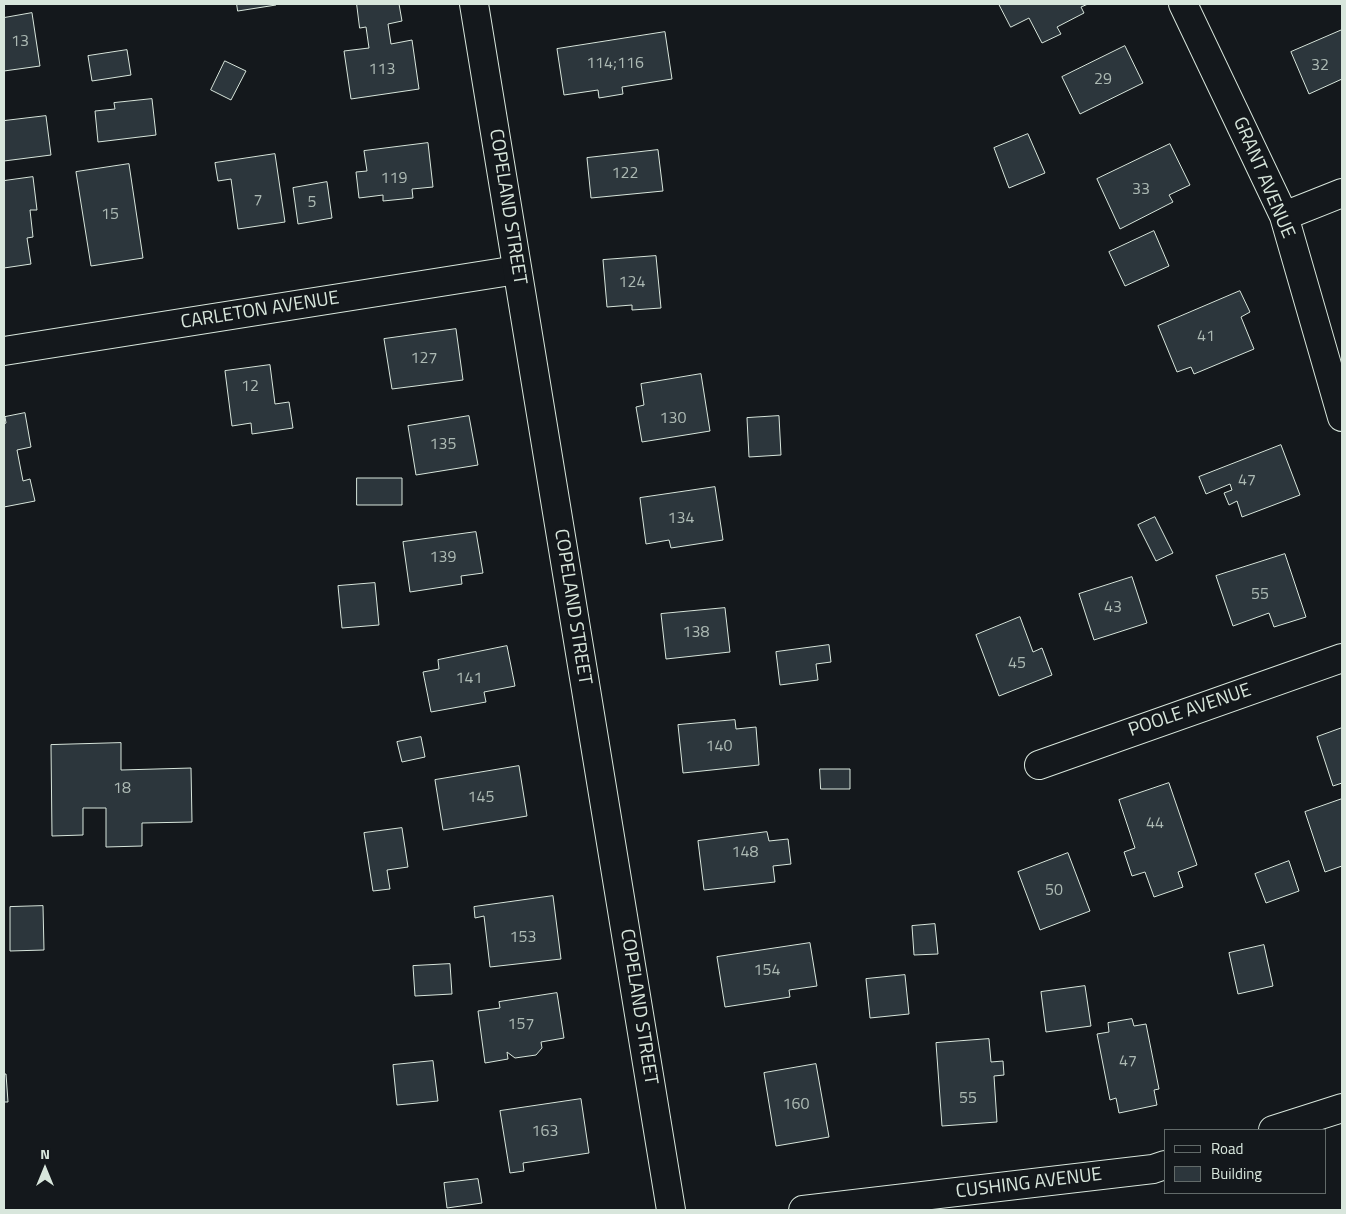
<!DOCTYPE html>
<html>
<head>
<meta charset="utf-8">
<style>
  body { margin:0 }
  #map { position:relative; width:1346px; height:1214px; overflow:hidden; background:#14181c; font-family:"Titillium Web",sans-serif }
  canvas { display:block }
  .frame { position:absolute; inset:0; border:5px solid #d8e6dc; pointer-events:none }
  .legend { position:absolute; left:1164px; top:1129px; width:162px; height:65px; box-sizing:border-box; background:#14181c; border:1px solid #626a69; margin:0; padding:6px 9px; list-style:none; font-size:15px; color:#d8e6dc }
  .legend li { display:flex; align-items:center; gap:10px; height:25px }
  .legend b { width:25px; border:1px solid #626a69 }
  .north { position:absolute; left:20px; top:1144px; width:50px; height:50px; -webkit-text-stroke:4px #14181c; paint-order:stroke; rotate:0deg; font-size:14px; font-weight:700; line-height:20px; text-align:center; color:#d8e6dc }
  .north::after { content:''; display:block; margin:auto; width:18px; height:22px; background:#d8e6dc; clip-path:polygon(50% 0,100% 100%,50% 72%,0 100%) }
</style>
</head>
<body>
<div id="map">
<canvas width="1346" height="1214"></canvas>
<div class="frame"></div>
<ul class="legend">
<li><b style="height:6px;background:#14181c"></b>Road</li>
<li><b style="height:14px;background:#2c363c"></b>Building</li>
</ul>
<div class="north">N</div>
</div>
<script>
const g = document.querySelector('canvas').getContext('2d');
g.lineJoin = 'round';
function paint(path, color) { g.fillStyle = color; g.fill(path, 'evenodd'); }
function strokePath(path, color, width, dash) { g.strokeStyle = color; g.lineWidth = width; g.lineCap = dash ? 'butt' : 'round'; g.setLineDash(dash || []); g.stroke(path); }
function label(font, color, halo, rows, align = 'center') {
  g.font = font + ' "Titillium Web",sans-serif'; g.lineWidth = 4; g.setLineDash([]); g.textBaseline = 'middle'; g.strokeStyle = halo; g.fillStyle = color; for (const [text, x, y, turn = 0] of rows) {
    g.save(); g.translate(x, y); g.rotate((+turn || 0) * Math.PI / 180); g.textAlign = isNaN(turn) ? turn : align; if (halo) g.strokeText(text, 0, 0); g.fillText(text, 0, 0); g.restore();
  }
}
const building = new Path2D(`
  M 237,4 L 276,4 L 276,5 L 238,11 Z
  M 357,4 L 399,4 L 402,21 L 388,24 L 391,44 L 412,40 L 419,89 L 351,99 L 344,51 L 369,48 L 366,27 L 360,28 Z
  M 999,4 L 1088,4 L 1081,7 L 1084,13 L 1057,27 L 1061,34 L 1042,43 L 1029,18 L 1011,27 Z
  M 32,13 L 40,66 L 4,71 L 4,18 Z
  M 1342,30 L 1342,79 L 1309,94 L 1291,52 Z
  M 665,32 L 672,79 L 622,87 L 623,94 L 599,98 L 598,90 L 564,95 L 557,49 Z
  M 1125,46 L 1143,83 L 1080,114 L 1062,77 Z
  M 127,50 L 131,75 L 92,81 L 88,56 Z
  M 225,61 L 246,71 L 231,100 L 211,90 Z
  M 152,99 L 156,135 L 98,142 L 95,111 L 115,109 L 114,103 Z
  M 46,116 L 51,155 L 4,161 L 4,121 Z
  M 1028,134 L 1045,173 L 1009,188 L 994,148 Z
  M 428,143 L 433,187 L 412,189 L 413,198 L 383,201 L 383,195 L 359,198 L 356,172 L 367,171 L 364,151 Z
  M 1170,144 L 1190,185 L 1169,195 L 1173,202 L 1120,229 L 1097,179 Z
  M 658,150 L 663,191 L 591,198 L 587,158 Z
  M 275,154 L 285,222 L 238,229 L 231,179 L 218,181 L 215,163 Z
  M 129,164 L 143,258 L 91,266 L 76,172 Z
  M 33,177 L 37,210 L 30,210 L 33,237 L 27,238 L 31,264 L 4,268 L 4,181 Z
  M 327,182 L 332,218 L 298,224 L 293,188 Z
  M 1154,231 L 1169,266 L 1125,286 L 1109,252 Z
  M 656,256 L 661,308 L 632,310 L 632,305 L 607,307 L 603,260 Z
  M 1240,291 L 1250,312 L 1241,317 L 1254,349 L 1194,374 L 1191,367 L 1177,372 L 1158,326 Z
  M 456,329 L 463,380 L 392,389 L 384,339 Z
  M 270,365 L 275,404 L 289,402 L 293,428 L 252,434 L 251,423 L 232,426 L 225,371 Z
  M 701,374 L 710,431 L 642,442 L 636,407 L 644,405 L 641,384 Z
  M 25,413 L 31,447 L 17,450 L 23,481 L 30,479 L 35,501 L 4,507 L 4,424 L 6,423 L 5,417 Z
  M 469,416 L 478,465 L 416,475 L 408,426 Z
  M 779,416 L 781,455 L 749,457 L 747,418 Z
  M 1281,445 L 1300,495 L 1242,517 L 1237,501 L 1229,505 L 1224,493 L 1232,490 L 1230,484 L 1206,494 L 1199,477 Z
  M 357,478 L 402,478 L 402,505 L 357,505 Z
  M 715,487 L 723,540 L 671,548 L 669,540 L 646,544 L 640,498 Z
  M 1155,517 L 1173,553 L 1156,561 L 1138,525 Z
  M 476,532 L 483,573 L 461,576 L 462,584 L 410,592 L 403,542 Z
  M 1285,554 L 1306,617 L 1274,627 L 1269,613 L 1233,626 L 1216,576 Z
  M 1132,577 L 1147,623 L 1094,640 L 1079,594 Z
  M 375,583 L 379,625 L 342,628 L 338,586 Z
  M 725,608 L 730,652 L 666,659 L 661,614 Z
  M 1020,617 L 1033,652 L 1042,648 L 1052,675 L 999,696 L 976,635 Z
  M 829,645 L 831,662 L 816,664 L 818,680 L 780,685 L 776,652 Z
  M 507,646 L 515,686 L 484,692 L 486,702 L 431,712 L 423,672 L 439,669 L 438,660 Z
  M 735,720 L 736,729 L 756,727 L 759,765 L 683,773 L 678,725 Z
  M 1342,728 L 1342,783 L 1333,786 L 1317,737 Z
  M 421,737 L 425,757 L 402,762 L 397,742 Z
  M 121,743 L 121,770 L 191,768 L 192,822 L 142,823 L 142,846 L 106,847 L 106,808 L 83,808 L 83,835 L 52,836 L 51,745 Z
  M 519,766 L 527,816 L 443,830 L 435,780 Z
  M 820,769 L 850,769 L 850,789 L 821,789 Z
  M 1169,783 L 1197,865 L 1178,872 L 1183,887 L 1154,897 L 1145,872 L 1132,876 L 1124,852 L 1135,848 L 1119,800 Z
  M 1342,799 L 1342,866 L 1325,872 L 1305,812 Z
  M 402,828 L 408,867 L 387,870 L 390,889 L 373,891 L 364,833 Z
  M 767,832 L 769,841 L 788,839 L 791,864 L 773,866 L 775,882 L 704,890 L 698,841 Z
  M 1068,853 L 1090,911 L 1040,930 L 1018,872 Z
  M 1289,861 L 1299,891 L 1266,903 L 1255,874 Z
  M 553,896 L 561,959 L 490,967 L 484,916 L 475,918 L 474,907 Z
  M 43,906 L 44,950 L 10,951 L 10,907 Z
  M 935,924 L 938,954 L 914,955 L 912,926 Z
  M 810,943 L 817,986 L 789,990 L 790,997 L 725,1007 L 717,957 Z
  M 1264,945 L 1273,986 L 1238,994 L 1229,953 Z
  M 450,964 L 452,994 L 415,996 L 413,966 Z
  M 905,975 L 909,1014 L 870,1018 L 866,979 Z
  M 1085,986 L 1091,1026 L 1046,1032 L 1041,992 Z
  M 557,993 L 564,1038 L 541,1042 L 542,1048 L 536,1055 L 515,1058 L 507,1052 L 508,1059 L 485,1063 L 478,1011 L 500,1008 L 499,1002 Z
  M 1132,1019 L 1134,1026 L 1146,1024 L 1159,1089 L 1154,1090 L 1157,1105 L 1119,1113 L 1116,1098 L 1110,1100 L 1097,1034 L 1109,1032 L 1108,1023 Z
  M 989,1039 L 991,1062 L 1003,1061 L 1004,1075 L 994,1076 L 997,1122 L 942,1126 L 936,1043 Z
  M 433,1061 L 438,1101 L 397,1105 L 393,1065 Z
  M 816,1064 L 829,1137 L 776,1146 L 764,1073 Z
  M 4,1074 L 6,1074 L 8,1102 L 4,1102 Z
  M 581,1099 L 589,1153 L 523,1163 L 524,1171 L 510,1173 L 500,1111 Z
  M 478,1179 L 482,1203 L 447,1208 L 444,1183 Z`);
const minor = new Path2D(`
  M 1183,4 L 1284,216 L 1342,417
  M 1284,216 L 1342,193
  M 4,351 L 517,270
  M 1039,765 L 1342,658
  M 1273,1130 L 1342,1108
  M 803,1210 L 1153,1169 L 1165,1165`);
const secondary = new Path2D(`
  M 474,4 L 671,1210`);
const numberNames = [
  ["13",20,42],
  ["114;116",615,64],
  ["32",1320,66],
  ["113",382,70],
  ["29",1103,80],
  ["122",625,174],
  ["119",394,179],
  ["33",1141,190],
  ["7",258,201],
  ["5",312,203],
  ["15",110,215],
  ["124",632,283],
  ["41",1206,337],
  ["127",424,359],
  ["12",250,387],
  ["130",673,419],
  ["135",443,445],
  ["47",1247,481],
  ["134",681,519],
  ["139",443,558],
  ["55",1260,595],
  ["43",1113,608],
  ["138",696,633],
  ["45",1017,664],
  ["141",469,679],
  ["140",719,747],
  ["18",122,789],
  ["145",481,798],
  ["44",1155,824],
  ["148",745,853],
  ["50",1054,891],
  ["153",523,938],
  ["154",767,971],
  ["157",521,1025],
  ["47",1128,1062],
  ["55",968,1099],
  ["160",796,1105],
  ["163",545,1132]
];
const streetNames = [
  ["GRANT AVENUE",1263,178,67],
  ["COPELAND STREET",507,207,81],
  ["CARLETON AVENUE",260,311,-9],
  ["COPELAND STREET",572,607,81],
  ["POOLE AVENUE",1190,711,-19],
  ["COPELAND STREET",638,1007,81],
  ["CUSHING AVENUE",1029,1184,-7]
];
paint(building, '#2c363c');
strokePath(building, '#d8e6dc', 1);
strokePath(minor, '#d8e6dc', 30);
strokePath(secondary, '#d8e6dc', 30);
strokePath(minor, '#14181c', 28);
strokePath(secondary, '#14181c', 28);
label('16px', '#adbab4', null, numberNames);
label('19px', '#d8e6dc', '#14181c', streetNames);
</script>
</body>
</html>
